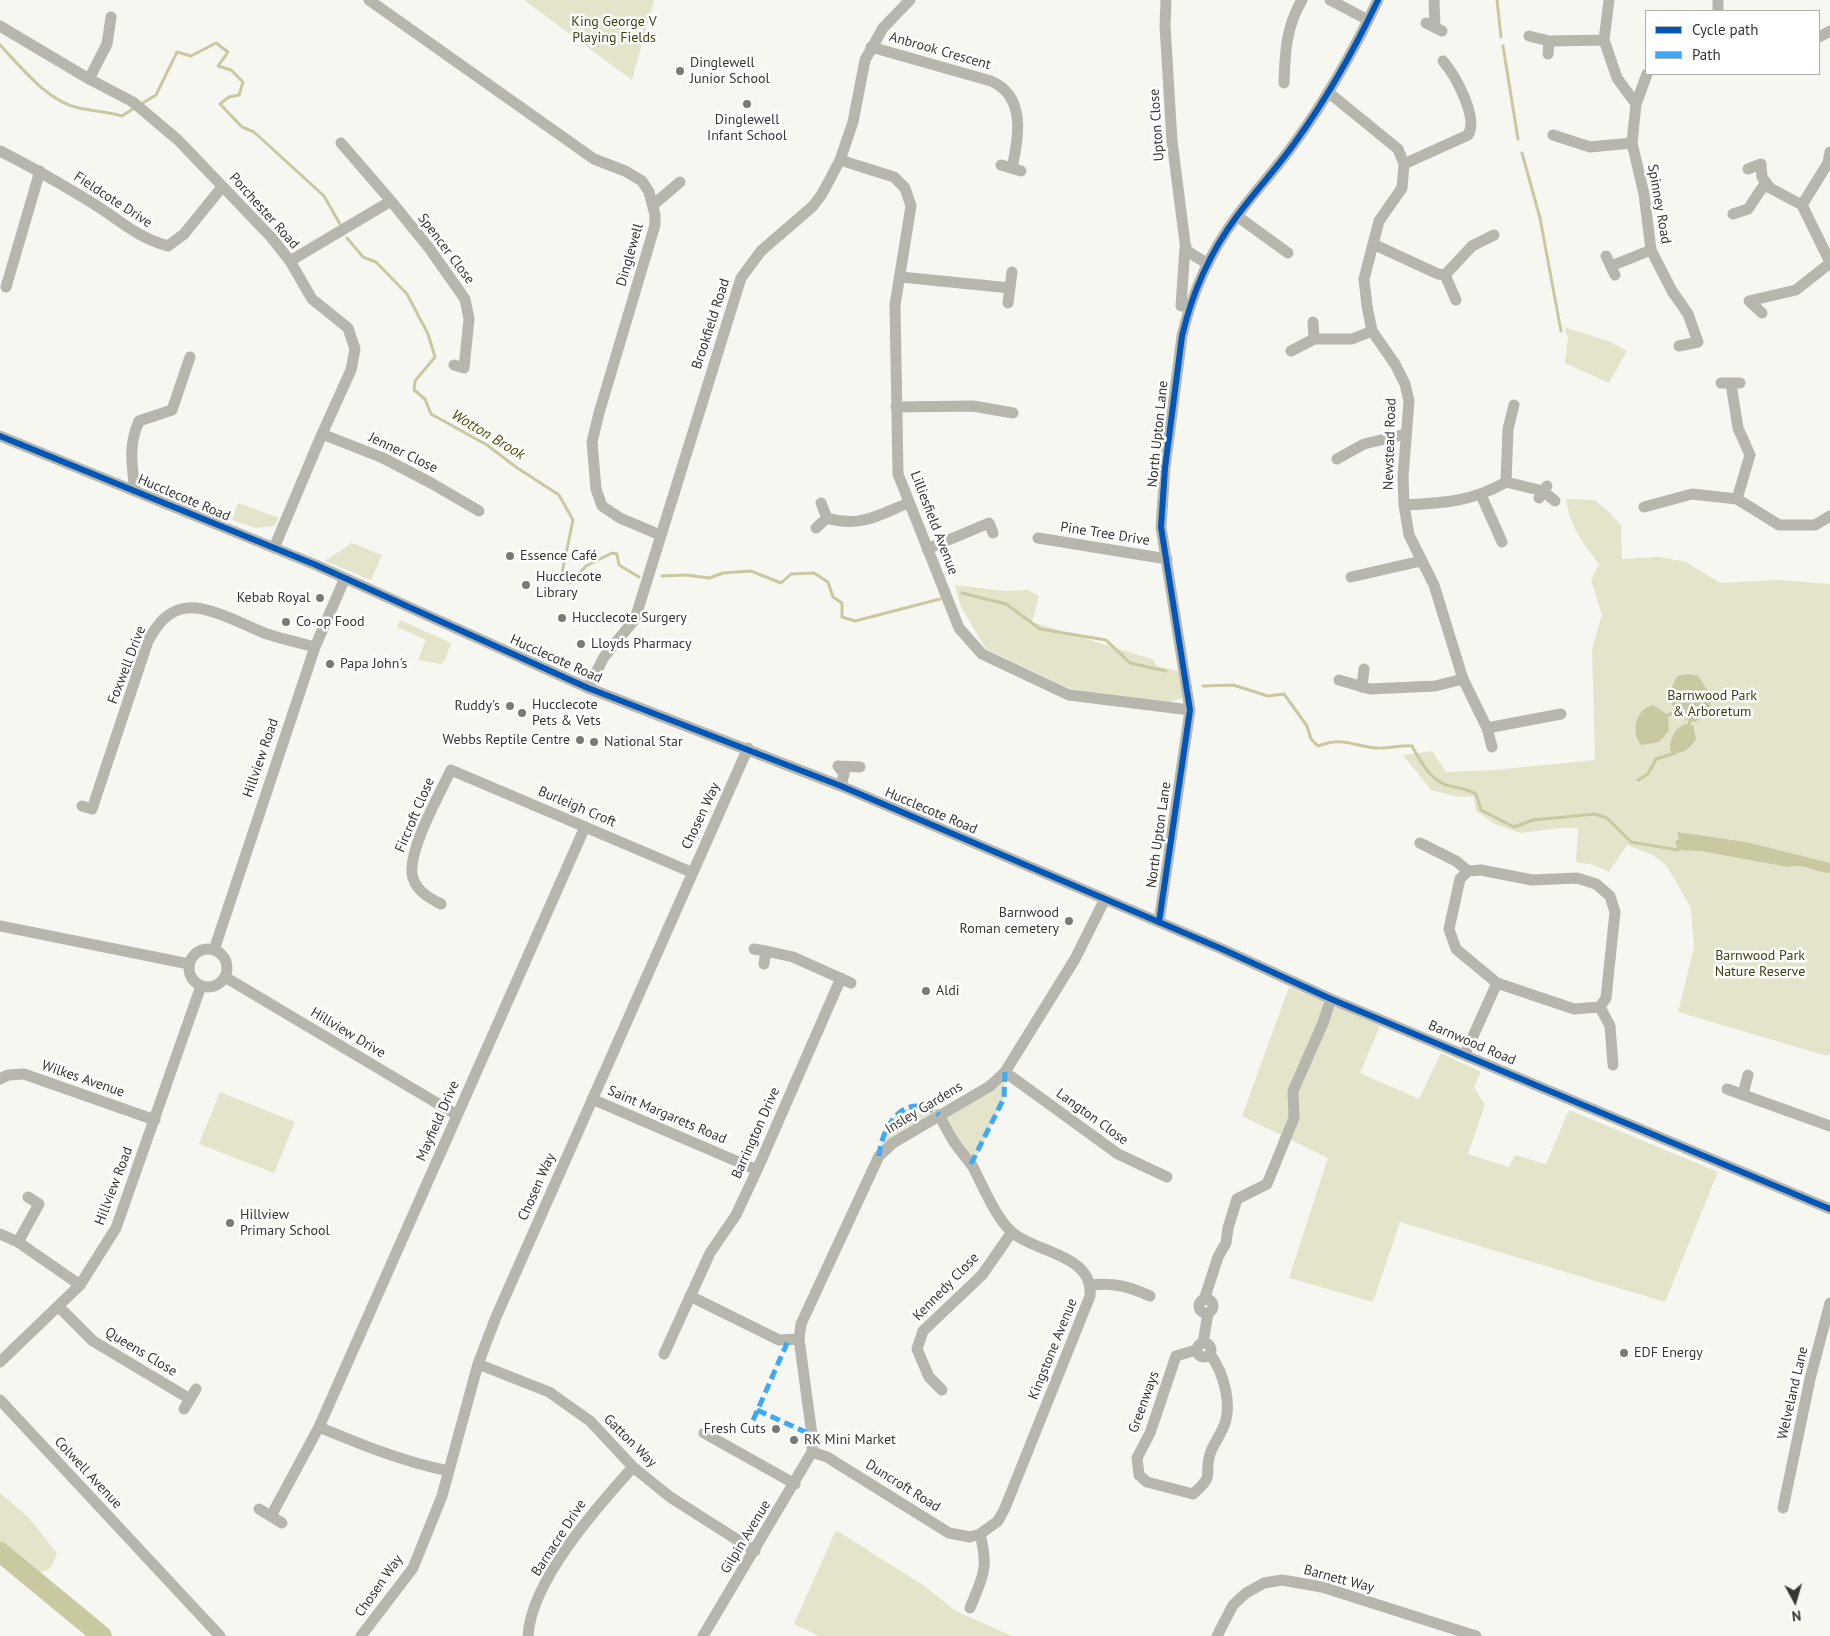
<!DOCTYPE html>
<html>
<head>
<meta charset="utf-8">
<style>
  body { margin:0 }
  #map { position:relative; width:1830px; height:1636px; overflow:hidden; background:#f7f7f2; font-family:"PT Sans",sans-serif }
  canvas { display:block }
  .legend { position:absolute; left:1645px; top:10px; width:175px; height:65px; box-sizing:border-box; background:#fff; border:1px solid #afafad; margin:0; padding:6px 9px; list-style:none; font-size:15px; color:#363632 }
  .legend li { display:flex; align-items:center; gap:10px; height:25px }
  .legend b { width:25px; border:1px solid #afafad }
  .north { position:absolute; left:1770px; top:1576px; width:50px; height:50px; -webkit-text-stroke:4px #fff; paint-order:stroke; rotate:174deg; font-size:14px; font-weight:700; line-height:20px; text-align:center; color:#363632 }
  .north::after { content:''; display:block; margin:auto; width:18px; height:22px; background:#363632; clip-path:polygon(50% 0,100% 100%,50% 72%,0 100%) }
</style>
</head>
<body>
<div id="map">
<canvas width="1830" height="1636"></canvas>
<ul class="legend">
<li><b style="height:6px;background:#0057b8"></b>Cycle path</li>
<li><b style="height:6px;background:#3fa9f5"></b>Path</li>
</ul>
<div class="north">N</div>
</div>
<script>
const g = document.querySelector('canvas').getContext('2d');
g.lineJoin = 'round';
function paint(path, color) { g.fillStyle = color; g.fill(path, 'evenodd'); }
function strokePath(path, color, width, dash) { g.strokeStyle = color; g.lineWidth = width; g.lineCap = dash ? 'butt' : 'round'; g.setLineDash(dash || []); g.stroke(path); }
function label(font, color, halo, rows, align = 'center') {
  g.font = font + ' "PT Sans",sans-serif'; g.lineWidth = 5; g.setLineDash([]); g.textBaseline = 'middle'; g.strokeStyle = halo; g.fillStyle = color; for (const [text, x, y, turn = 0] of rows) {
    g.save(); g.translate(x, y); g.rotate((+turn || 0) * Math.PI / 180); g.textAlign = isNaN(turn) ? turn : align; if (halo) g.strokeText(text, 0, 0); g.fillText(text, 0, 0); g.restore();
  }
}
const green = new Path2D(`
  M 524,0 L 654,0 L 632,80 Z
  M 1564,327 L 1611,342 L 1627,351 L 1609,383 L 1565,363 L 1568,338 Z
  M 1566,499 L 1595,500 L 1609,512 L 1621,525 L 1622,559 L 1660,557 L 1686,562 L 1720,583 L 1778,580 L 1830,584 L 1830,1054 L 1827,1056 L 1678,1012 L 1694,947 L 1691,908 L 1666,865 L 1653,855 L 1627,845 L 1609,872 L 1594,865 L 1576,862 L 1578,828 L 1561,828 L 1520,833 L 1495,824 L 1476,811 L 1473,796 L 1459,797 L 1431,790 L 1403,755 L 1432,751 L 1446,772 L 1495,770 L 1595,760 L 1592,649 L 1602,615 L 1591,580 L 1599,564 C 1583,544 1569,525 1566,499 Z
  M 238,503 L 279,518 L 274,526 L 256,528 L 232,520 Z
  M 352,543 L 382,555 L 371,580 L 325,561 Z
  M 955,585 L 1004,591 L 1028,590 L 1039,596 L 1032,622 L 1152,659 L 1157,666 L 1182,672 L 1186,697 L 1163,704 L 1075,691 L 986,649 L 961,607 Z
  M 400,620 L 451,643 L 445,660 L 441,664 L 418,660 L 426,640 L 397,627 Z
  M 1289,987 L 1380,1026 L 1360,1073 L 1419,1099 L 1441,1053 L 1481,1072 L 1474,1087 L 1485,1105 L 1468,1154 L 1509,1167 L 1515,1155 L 1546,1164 L 1569,1110 L 1718,1172 L 1665,1302 L 1400,1222 L 1373,1302 L 1289,1278 L 1328,1158 L 1242,1116 Z
  M 1005,1072 L 1004,1098 L 971,1169 L 939,1113 L 879,1156 C 884,1113 904,1100 944,1111 Z
  M 220,1092 L 295,1122 L 274,1173 L 199,1144 Z
  M 0,1493 L 28,1517 L 57,1553 C 46,1592 18,1561 0,1546 Z
  M 836,1530 L 926,1587 L 954,1610 L 1012,1636 L 819,1636 L 794,1624 Z`);
const water = new Path2D(`
  M 1688,674 L 1698,676 L 1710,694 L 1711,712 L 1695,722 C 1679,719 1673,710 1669,694 L 1677,676 Z
  M 1653,705 L 1668,715 L 1669,731 L 1659,742 L 1641,745 C 1630,732 1636,709 1653,705 Z
  M 1685,724 L 1693,725 L 1696,739 C 1688,750 1683,756 1670,751 C 1671,737 1673,730 1685,724 Z
  M 1677,832 L 1746,842 L 1830,863 L 1830,873 C 1812,872 1808,863 1788,867 L 1701,851 L 1678,850 L 1675,842 L 1679,839 Z`);
const stream = new Path2D(`
  M 1497,0 L 1501,37
  M 0,45 C 22,68 47,101 79,108 C 93,111 108,112 122,116 L 136,107
  M 1503,46 L 1518,139
  M 141,104 L 156,95 L 177,52 L 191,56 L 216,43 L 228,52 L 218,66 L 231,70 L 243,82 L 239,95 L 229,97 L 220,104 L 242,127 L 254,132 L 324,196 L 340,224
  M 1522,153 L 1540,218 L 1561,331
  M 347,238 L 363,257 L 376,262 L 407,294 L 428,334 L 435,357 L 415,381 L 414,390 L 425,399 L 431,414 L 487,445 L 516,467 L 559,495 L 573,520 L 561,578 L 570,583 L 586,566 L 612,553 L 617,554 L 619,565 L 639,577
  M 662,576 L 686,575 L 709,578 L 723,573 L 751,571 L 781,583 L 791,574 L 814,573 L 828,582 L 833,597 L 842,603 L 842,617 L 855,621 L 940,599
  M 962,593 L 1006,604 L 1040,629 L 1106,640 L 1130,663 L 1166,671
  M 1203,686 L 1233,685 L 1268,696 L 1284,694 L 1307,726 L 1311,739 L 1318,746 C 1344,736 1352,746 1376,748 C 1388,749 1399,745 1412,746 C 1420,761 1430,779 1446,785 C 1457,788 1466,788 1476,794 L 1481,810 L 1514,827 L 1533,820 L 1595,814 L 1607,818 L 1631,842 L 1678,850
  M 1668,715 L 1675,712
  M 1689,724 L 1690,721
  M 1638,780 L 1648,774 L 1656,759 L 1675,753`);
const river = new Path2D(`
  M 0,1552 L 102,1636`);
const minor = new Path2D(`
  M 369,0 L 594,159 L 625,171 L 642,181 L 649,192 L 655,215 L 655,225 L 599,413 L 592,442 L 596,489 L 602,506 L 620,518 L 660,535
  M 1166,0 L 1165,26 L 1172,141 L 1185,243 L 1187,251 L 1208,264
  M 1330,0 L 1368,20
  M 1434,0 L 1435,27
  M 1609,0 L 1604,40 L 1617,78 L 1636,104
  M 1718,11 L 1718,0
  M 1426,23 L 1442,31
  M 0,26 L 89,79 L 133,102 L 178,140 L 271,237 L 290,261 L 312,299 L 348,328 L 355,349 L 351,370 L 322,434 L 274,548
  M 1529,36 L 1549,41 L 1604,40
  M 1819,37 L 1830,31
  M 871,47 L 991,81 C 1026,96 1019,137 1012,168
  M 1548,54 L 1549,41
  M 1647,74 L 1636,104 L 1632,143 L 1644,194 L 1651,250 L 1672,291 L 1688,314 L 1698,342 L 1679,346
  M 89,79 L 107,44 L 111,17
  M 1284,83 C 1285,52 1286,27 1302,0
  M 1328,92 L 1398,149 L 1404,164 L 1402,188 L 1379,221 L 1364,279 L 1367,306 L 1372,331 L 1395,364 L 1405,384 L 1409,401 L 1403,477 L 1404,505 L 1409,535 L 1434,585 L 1463,679 L 1487,728 L 1561,714
  M 1553,135 L 1590,147 L 1632,143
  M 341,143 L 391,201
  M 0,151 C 32,167 63,185 94,204 C 121,221 136,237 168,246 L 184,234 L 222,187
  M 840,160 L 894,177 L 905,188 L 911,206 L 895,305 L 898,474 L 959,628 L 982,654 L 1069,695 L 1190,710
  M 1404,164 L 1468,135 C 1479,118 1455,75 1443,61
  M 1001,165 L 1021,171
  M 1748,169 L 1761,164 L 1762,177 L 1770,188 L 1802,205 L 1830,262
  M 653,205 L 680,182
  M 1802,205 L 1828,163 L 1830,152
  M 1733,214 L 1748,209 L 1766,182
  M 1237,216 L 1288,253
  M 1373,244 L 1438,274 L 1445,275 L 1472,246 L 1494,235
  M 1606,256 L 1615,275
  M 290,261 L 391,201 L 429,248 L 465,299 L 469,319 L 464,368 L 454,365
  M 1611,266 L 1651,250
  M 1445,275 L 1456,300
  M 901,277 L 1010,288
  M 6,287 L 40,171
  M 1008,303 L 1012,272
  M 1181,306 L 1185,247
  M 1762,313 L 1749,301 L 1796,290 L 1830,263
  M 1313,322 L 1314,339
  M 1291,351 L 1314,339 L 1352,339 L 1372,331
  M 1721,383 L 1740,383
  M 1731,384 L 1738,428 L 1750,455 L 1737,499
  M 896,407 L 973,406 L 1013,413
  M 322,434 L 383,458 L 431,483 L 479,511
  M 0,436 L 316,565 L 588,688 L 841,786 L 1222,949 L 1331,999 L 1830,1209
  M 1337,459 L 1364,444 L 1406,434
  M 1506,482 L 1508,429 L 1514,405
  M 1547,486 L 1543,491 L 1555,501
  M 135,491 C 132,464 128,446 139,421 L 172,410 L 190,357
  M 1481,495 L 1502,542
  M 821,503 L 827,518
  M 1404,505 C 1442,503 1472,502 1506,482 L 1543,491 L 1539,498
  M 1644,507 L 1692,494 L 1737,499 L 1779,525 L 1815,525 L 1830,516
  M 816,528 L 827,518 C 860,528 879,515 908,503
  M 1038,538 L 1167,559
  M 927,549 L 989,523 L 993,533
  M 1351,577 L 1421,561
  M 1339,680 L 1370,689 L 1435,686 L 1463,679
  M 1362,687 L 1364,669
  M 588,688 L 604,657 L 635,619 L 741,278 L 761,251 L 813,206 L 822,194 L 840,160 L 853,122 L 865,60 L 883,28 L 910,0
  M 1487,728 L 1492,747
  M 841,786 L 844,774 L 838,766 L 860,767
  M 82,806 L 92,809 L 148,641 C 157,625 167,610 187,608 C 208,605 246,626 267,634 C 283,639 299,643 315,647
  M 1420,843 L 1456,861 L 1468,871
  M 1481,870 L 1532,880 L 1577,878 L 1596,884 L 1610,896 L 1615,912 L 1606,998 L 1600,1007 L 1574,1009 L 1497,983 L 1456,949 L 1449,929 L 1460,879 L 1468,871 Z
  M 441,904 C 429,898 417,891 413,878 C 405,855 440,793 451,770 L 691,872
  M 1159,922 L 1190,710 L 1161,527 L 1165,468 L 1182,336 C 1192,293 1211,251 1237,216 C 1256,190 1278,167 1296,141 C 1327,98 1355,48 1378,0
  M 0,926 L 189,964
  M189 968a19 19 0 1 1 38 0a19 19 0 1 1-38 0Z
  M 754,949 L 766,951 L 764,964
  M 214,950 L 315,647 L 345,578
  M 766,951 L 793,957 L 851,983
  M 225,977 L 457,1115
  M 1600,1007 L 1610,1026 L 1613,1065
  M 1465,1054 L 1497,983
  M 1005,1072 L 1118,1154 L 1167,1177
  M 0,1079 L 8,1075 L 24,1074 L 155,1120
  M 1727,1089 L 1830,1126
  M 1743,1094 L 1748,1075
  M 592,1099 L 757,1170
  M 939,1115 C 944,1124 949,1134 954,1142 C 960,1151 967,1158 973,1167 C 983,1186 996,1219 1013,1233 C 1037,1253 1094,1255 1090,1296 L 1005,1508 L 998,1521 L 980,1534 C 989,1569 983,1576 970,1608
  M 28,1197 L 39,1204 L 18,1242 L 80,1285
  M 0,1234 L 18,1242
  M 1091,1285 C 1114,1282 1130,1287 1150,1296
  M 690,1296 L 779,1340 L 799,1339
  M1199 1306a7 7 0 1 1 14 0a7 7 0 1 1-14 0Z
  M 1204,1300 L 1218,1257 L 1226,1243 L 1228,1228 L 1237,1199 L 1267,1184 L 1294,1118 L 1293,1091 L 1323,1023 L 1331,999
  M 59,1307 L 93,1341 L 190,1399
  M1197 1350a7 7 0 1 1 14 0a7 7 0 1 1-14 0Z
  M 1203,1343 L 1208,1313
  M 1196,1350 L 1176,1356 L 1150,1433 L 1137,1458 L 1139,1475 L 1147,1482 L 1193,1494 C 1217,1473 1203,1476 1210,1454 C 1213,1445 1218,1439 1222,1430 C 1234,1408 1224,1373 1210,1354
  M 664,1354 L 710,1253 L 736,1215 L 757,1170 L 841,978
  M 0,1362 L 80,1285 L 116,1228 L 201,986
  M 478,1364 L 549,1392 L 590,1421 L 633,1467 L 670,1497 L 755,1551
  M 942,1390 L 929,1377 L 917,1349 L 923,1331 L 982,1275 L 1012,1232
  M 0,1400 L 220,1636
  M 184,1409 L 196,1389
  M 319,1427 C 362,1445 404,1462 449,1471
  M 704,1433 L 795,1484
  M 812,1452 L 827,1457 L 949,1533 L 970,1537 L 980,1534
  M 1783,1508 L 1810,1379 L 1830,1303
  M 259,1509 L 282,1523
  M 271,1516 L 319,1427 L 585,827
  M 361,1636 L 413,1568 L 442,1496 L 478,1364 L 496,1317 L 748,748
  M 528,1636 C 531,1581 597,1507 633,1467
  M 703,1636 L 812,1452 L 812,1435 L 799,1339 L 801,1324 L 879,1156 L 893,1143 L 990,1086 L 1005,1072 L 1075,959 L 1105,899
  M 1217,1636 L 1233,1605 L 1246,1593 L 1264,1583 L 1282,1580 L 1322,1587 L 1476,1636`);
const quiet = new Path2D(`
  M 879,1156 C 882,1124 907,1089 939,1115
  M 971,1164 L 1004,1098 L 1005,1072
  M 757,1410 L 812,1435
  M 747,1434 L 788,1341`);
const cycleway = new Path2D(`
  M 0,436 L 316,565 L 588,688 L 841,786 L 1222,949 L 1331,999 L 1830,1209
  M 1159,922 L 1190,710 L 1161,527 L 1165,468 L 1182,336 C 1192,293 1211,251 1237,216 C 1256,190 1278,167 1296,141 C 1327,98 1355,48 1378,0`);
const markers = [
  [680,71,5,"#7a7a75"],
  [747,104,5,"#7a7a75"],
  [510,556,5,"#7a7a75"],
  [526,585,5,"#7a7a75"],
  [320,598,5,"#7a7a75"],
  [562,618,5,"#7a7a75"],
  [286,622,5,"#7a7a75"],
  [581,644,5,"#7a7a75"],
  [330,664,5,"#7a7a75"],
  [510,706,5,"#7a7a75"],
  [522,713,5,"#7a7a75"],
  [580,740,5,"#7a7a75"],
  [594,742,5,"#7a7a75"],
  [1069,921,5,"#7a7a75"],
  [926,991,5,"#7a7a75"],
  [230,1223,5,"#7a7a75"],
  [1624,1353,5,"#7a7a75"],
  [776,1429,5,"#7a7a75"],
  [794,1440,5,"#7a7a75"]
];
const parkNames = [
  ["King George V",614,22],
  ["Playing Fields",614,38],
  ["Barnwood Park",1712,696],
  ["& Arboretum",1712,712],
  ["Barnwood Park",1760,956],
  ["Nature Reserve",1760,972]
];
const streetNames = [
  ["Anbrook Crescent",940,51,16],
  ["Upton Close",1157,125,-94],
  ["Fieldcote Drive",113,200,33],
  ["Spinney Road",1659,204,80],
  ["Porchester Road",264,211,48],
  ["Spencer Close",446,249,53],
  ["Dinglewell",630,255,-74],
  ["Brookfield Road",711,324,-72],
  ["North Upton Lane",1158,434,-84],
  ["Newstead Road",1390,444,-88],
  ["Jenner Close",403,453,26],
  ["Hucclecote Road",184,498,23],
  ["Lilliesfield Avenue",934,523,69],
  ["Pine Tree Drive",1105,534,9],
  ["Hucclecote Road",556,659,24],
  ["Foxwell Drive",127,665,-69],
  ["Hillview Road",261,758,-71],
  ["Burleigh Croft",577,807,23],
  ["Hucclecote Road",931,811,23],
  ["Fircroft Close",415,815,-67],
  ["Chosen Way",701,816,-65],
  ["North Upton Lane",1159,835,-82],
  ["Hillview Drive",348,1033,31],
  ["Barnwood Road",1472,1043,23],
  ["Wilkes Avenue",83,1079,19],
  ["Insley Gardens",924,1108,-31],
  ["Saint Margarets Road",667,1115,23],
  ["Langton Close",1092,1117,36],
  ["Mayfield Drive",438,1121,-66],
  ["Barrington Drive",756,1133,-66],
  ["Hillview Road",114,1186,-69],
  ["Chosen Way",537,1187,-66],
  ["Kennedy Close",946,1287,-46],
  ["Kingstone Avenue",1053,1349,-68],
  ["Queens Close",141,1352,31],
  ["Welveland Lane",1793,1393,-77],
  ["Greenways",1144,1402,-70],
  ["Gatton Way",630,1441,45],
  ["Colwell Avenue",88,1473,47],
  ["Duncroft Road",903,1486,32],
  ["Gilpin Avenue",746,1537,-59],
  ["Barnacre Drive",559,1538,-57],
  ["Barnett Way",1339,1579,15],
  ["Chosen Way",379,1586,-55]
];
const poiNames = [
  ["Dinglewell",690,63],
  ["Junior School",690,79],
  ["Dinglewell",747,120,"center"],
  ["Infant School",747,136,"center"],
  ["Essence Café",520,556],
  ["Hucclecote",536,577],
  ["Library",536,593],
  ["Kebab Royal",310,598,"right"],
  ["Hucclecote Surgery",572,618],
  ["Co-op Food",296,622],
  ["Lloyds Pharmacy",591,644],
  ["Papa John's",340,664],
  ["Hucclecote",532,705],
  ["Pets & Vets",532,721],
  ["Ruddy's",500,706,"right"],
  ["Webbs Reptile Centre",570,740,"right"],
  ["National Star",604,742],
  ["Barnwood",1059,913,"right"],
  ["Roman cemetery",1059,929,"right"],
  ["Aldi",936,991],
  ["Hillview",240,1215],
  ["Primary School",240,1231],
  ["EDF Energy",1634,1353],
  ["Fresh Cuts",766,1429,"right"],
  ["RK Mini Market",804,1440]
];
const waterNames = [
  ["Wotton Brook",488,435,31]
];
paint(green, '#e3e4ca');
paint(water, '#c8c9a1');
strokePath(stream, '#c8c9a1', 3);
strokePath(river, '#c8c9a1', 20);
strokePath(minor, '#b6b6ad', 11);
strokePath(quiet, '#3fa9f5', 5, [10, 5]);
strokePath(cycleway, '#0057b8', 6);
for (const [x, y, r, color] of markers) { const dot = new Path2D(); dot.arc(x, y, r, 0, 2 * Math.PI); g.fillStyle = color; g.fill(dot); strokePath(dot, '#fff', 2); }
label('14px', '#403f14', '#fff', parkNames);
label('14px', '#363632', '#fff', streetNames);
label('14px', '#363632', '#fff', poiNames, 'left');
label('italic 15px', '#52500f', '#fff', waterNames);
</script>
</body>
</html>
